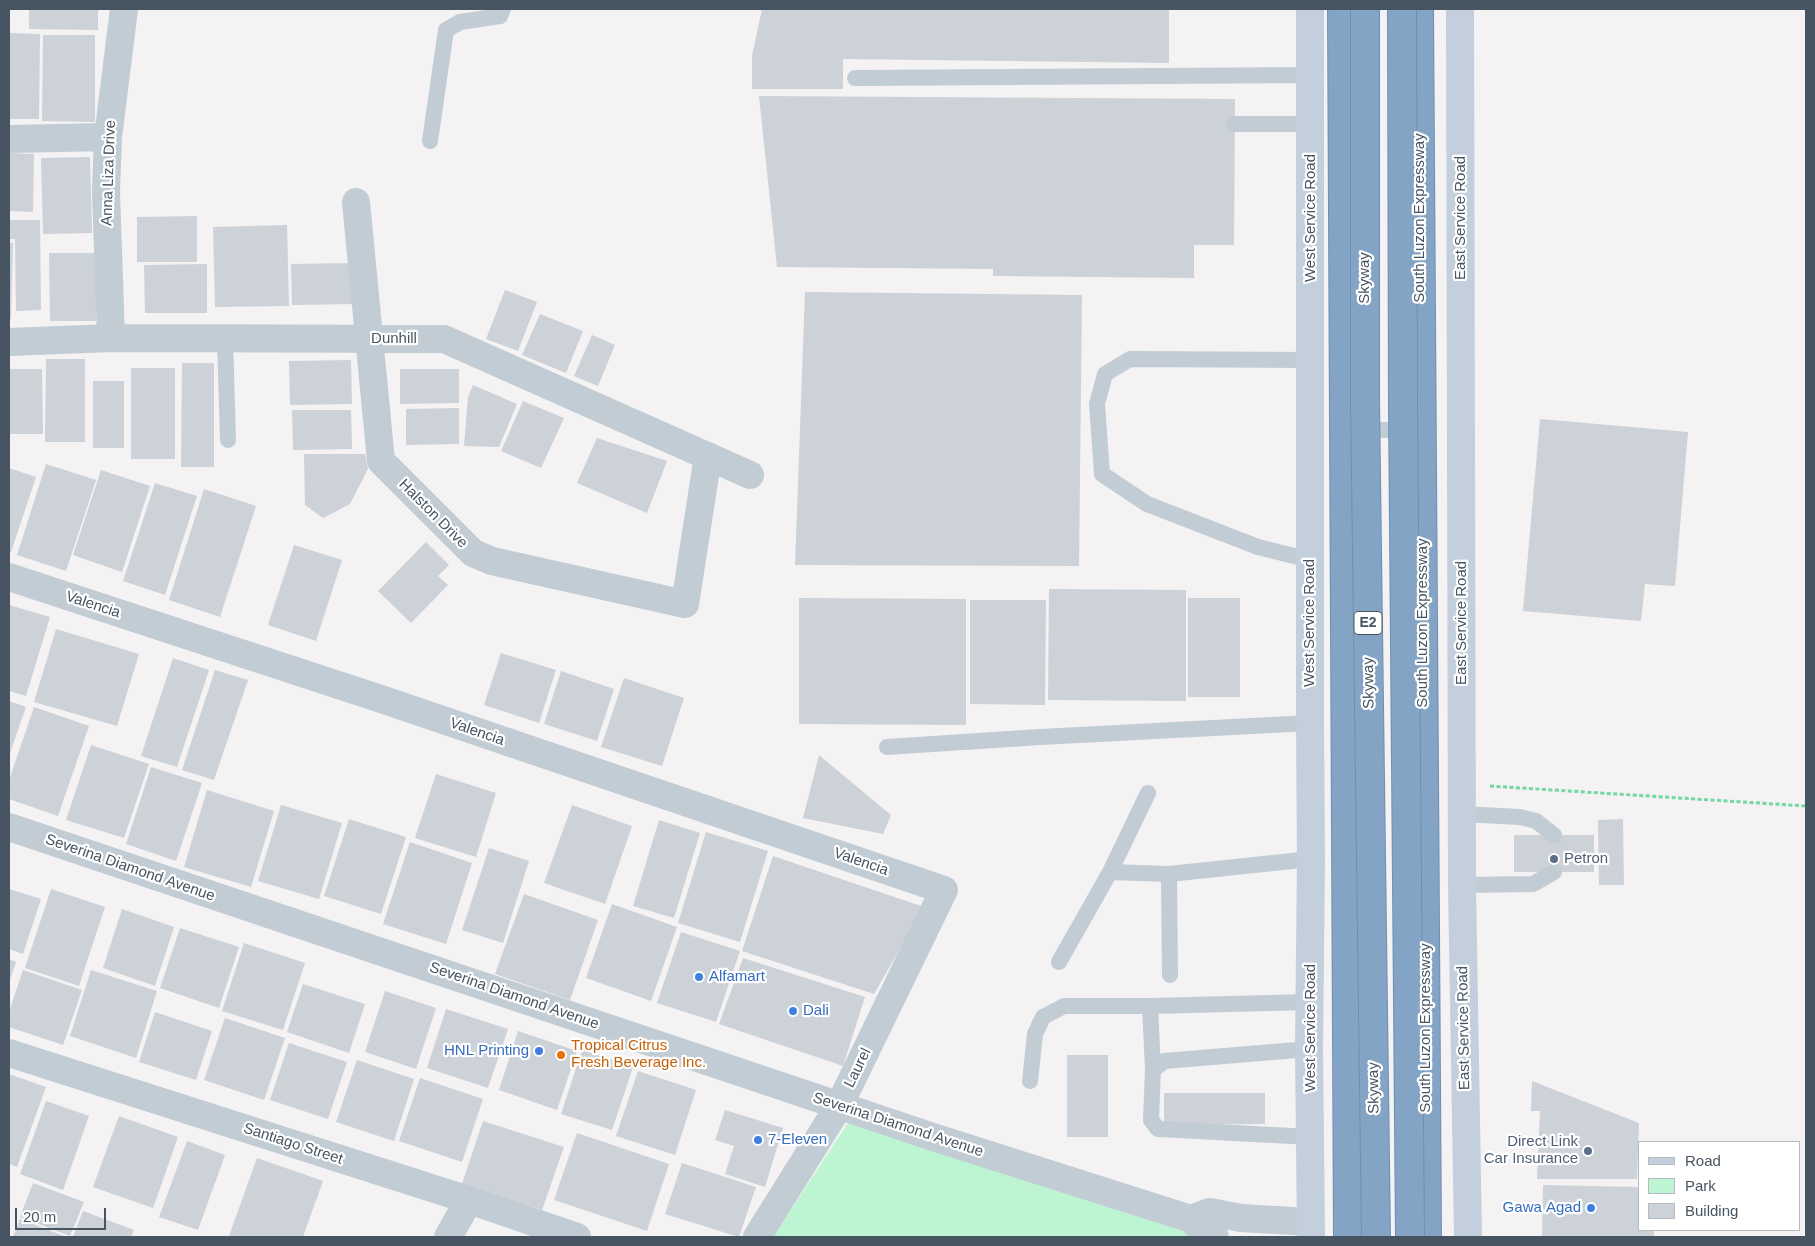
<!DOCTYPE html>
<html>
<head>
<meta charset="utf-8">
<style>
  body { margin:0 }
  #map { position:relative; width:1815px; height:1246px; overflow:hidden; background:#f4f2f2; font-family:Helvetica,sans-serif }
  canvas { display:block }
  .frame { position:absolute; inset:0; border:10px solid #475562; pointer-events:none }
  .legend { position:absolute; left:1638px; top:1141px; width:162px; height:90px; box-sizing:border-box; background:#fff; border:1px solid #b5bbc0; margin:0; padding:6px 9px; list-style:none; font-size:15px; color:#475562 }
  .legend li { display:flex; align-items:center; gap:10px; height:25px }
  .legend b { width:25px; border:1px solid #b5bbc0 }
  .scale { position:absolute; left:15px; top:1208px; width:91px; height:22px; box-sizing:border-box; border:2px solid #475562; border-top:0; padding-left:6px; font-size:15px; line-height:18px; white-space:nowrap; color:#475562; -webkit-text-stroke:4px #fff; paint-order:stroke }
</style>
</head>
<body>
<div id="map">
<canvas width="1815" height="1246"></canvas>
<div class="frame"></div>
<ul class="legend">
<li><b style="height:6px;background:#c3cfdc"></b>Road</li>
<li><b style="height:14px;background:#bdf5d3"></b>Park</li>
<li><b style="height:14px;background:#cdd1d8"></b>Building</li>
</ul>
<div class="scale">20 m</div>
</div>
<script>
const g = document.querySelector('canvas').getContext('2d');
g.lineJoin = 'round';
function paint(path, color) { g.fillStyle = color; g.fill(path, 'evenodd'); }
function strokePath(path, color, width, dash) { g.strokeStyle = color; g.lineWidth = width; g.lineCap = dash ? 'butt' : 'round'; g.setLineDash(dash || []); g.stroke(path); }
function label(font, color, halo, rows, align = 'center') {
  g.font = font + ' Helvetica,sans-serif'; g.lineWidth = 4.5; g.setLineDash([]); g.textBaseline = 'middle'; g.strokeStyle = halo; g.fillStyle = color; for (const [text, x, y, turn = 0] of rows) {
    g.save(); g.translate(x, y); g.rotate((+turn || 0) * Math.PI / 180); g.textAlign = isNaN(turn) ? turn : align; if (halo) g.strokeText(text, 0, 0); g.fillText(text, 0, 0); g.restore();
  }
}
const green = new Path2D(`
  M 848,1123 L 1201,1237 L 773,1237 Z`);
const building = new Path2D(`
  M 29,9 L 98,9 L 98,30 L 29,29 Z
  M 762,9 L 1169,9 L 1169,63 L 843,59 L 843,89 L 752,89 L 752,56 Z
  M 9,33 L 40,34 L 39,119 L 9,119 Z
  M 43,35 L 95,35 L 95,122 L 42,121 Z
  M 759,96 L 1235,99 L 1234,245 L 1194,245 L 1194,278 L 993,276 L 993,269 L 777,267 Z
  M 9,153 L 34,154 L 33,212 L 9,211 Z
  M 90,157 L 92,233 L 43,234 L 41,158 Z
  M 197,216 L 197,262 L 137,262 L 137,217 Z
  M 9,220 L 40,220 L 41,310 L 16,311 L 15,239 L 9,239 Z
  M 287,225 L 289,306 L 215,307 L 213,227 Z
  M 9,243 L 13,243 L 11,319 L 9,319 Z
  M 49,253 L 96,253 L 96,321 L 50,321 Z
  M 355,263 L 356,304 L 292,305 L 291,264 Z
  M 207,264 L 207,313 L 145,313 L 144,265 Z
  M 505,290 L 537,302 L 518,351 L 486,339 Z
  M 805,292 L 1082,295 L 1079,566 L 795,565 Z
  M 540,314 L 583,331 L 566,373 L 522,355 Z
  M 592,335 L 615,345 L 598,386 L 574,376 Z
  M 46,359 L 85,359 L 85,442 L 45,442 Z
  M 351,360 L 352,404 L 290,405 L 289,361 Z
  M 182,363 L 214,363 L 214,467 L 181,467 Z
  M 131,368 L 175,368 L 175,459 L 131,459 Z
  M 9,369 L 42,369 L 43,434 L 9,434 Z
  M 400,369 L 459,369 L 459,403 L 400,404 Z
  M 93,381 L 124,381 L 124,448 L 93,448 Z
  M 473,385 L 517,404 L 499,447 L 464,446 L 468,397 Z
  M 523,401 L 564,418 L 541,468 L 501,451 Z
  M 459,408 L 459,444 L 406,445 L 406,409 Z
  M 292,410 L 351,410 L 352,449 L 293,450 Z
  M 1540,419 L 1688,432 L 1675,586 L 1645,584 L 1641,621 L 1523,611 Z
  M 597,438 L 667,461 L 647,513 L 577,483 Z
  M 304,454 L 365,454 L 368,469 L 350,504 L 323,518 L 305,505 Z
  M 46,464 L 96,480 L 66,571 L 17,555 Z
  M 9,468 L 36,477 L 11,552 L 9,552 Z
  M 101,470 L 150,486 L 122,572 L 73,555 Z
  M 155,483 L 197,496 L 165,595 L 123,581 Z
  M 204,489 L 256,506 L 220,617 L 169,600 Z
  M 426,542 L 449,565 L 438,576 L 448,585 L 411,623 L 378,591 Z
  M 294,545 L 342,560 L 316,641 L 268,625 Z
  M 1049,589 L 1186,590 L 1186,701 L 1048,700 Z
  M 799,598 L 966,599 L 966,725 L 799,724 Z
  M 1188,598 L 1240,598 L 1240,697 L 1188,697 Z
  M 970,600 L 1046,600 L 1045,705 L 970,704 Z
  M 9,605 L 50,617 L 26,696 L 9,691 Z
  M 56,629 L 139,654 L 117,726 L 34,702 Z
  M 501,653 L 556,670 L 539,723 L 484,705 Z
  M 173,658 L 209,670 L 177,767 L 141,756 Z
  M 215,670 L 248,680 L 214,780 L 182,770 Z
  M 561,671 L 614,689 L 597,741 L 544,724 Z
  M 624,678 L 684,698 L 662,766 L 601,747 Z
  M 9,701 L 26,707 L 9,756 Z
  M 34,707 L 89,726 L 58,816 L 9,799 L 9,780 Z
  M 91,745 L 149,764 L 124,838 L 66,820 Z
  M 819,755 L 891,815 L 883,834 L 803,818 Z
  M 151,767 L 202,783 L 176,861 L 126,844 Z
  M 436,774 L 496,793 L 476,857 L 415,838 Z
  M 207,790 L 274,811 L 251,887 L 184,867 Z
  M 281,805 L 342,823 L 319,899 L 258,881 Z
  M 572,805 L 632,826 L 605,904 L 544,883 Z
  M 349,819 L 406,837 L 381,914 L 324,896 Z
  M 1623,819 L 1624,885 L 1599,885 L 1598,820 Z
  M 659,820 L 700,833 L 674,918 L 633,906 Z
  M 706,832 L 768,851 L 740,942 L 678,923 Z
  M 1514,835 L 1594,835 L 1594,872 L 1514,872 Z
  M 410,842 L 472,863 L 446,944 L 383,924 Z
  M 489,848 L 529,861 L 503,943 L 462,930 Z
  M 773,856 L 924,907 L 874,994 L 742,951 Z
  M 9,889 L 41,899 L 23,954 L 9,949 Z
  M 51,889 L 105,907 L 79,986 L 25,968 Z
  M 524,894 L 598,920 L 570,1000 L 495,974 Z
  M 612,904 L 677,927 L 651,1001 L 586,978 Z
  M 122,909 L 174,927 L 155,986 L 103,968 Z
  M 180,928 L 239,947 L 219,1008 L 160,988 Z
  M 681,932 L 740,951 L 716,1022 L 657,1003 Z
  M 244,943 L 305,963 L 283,1030 L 222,1011 Z
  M 743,958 L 865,997 L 843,1066 L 719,1024 Z
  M 9,959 L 16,962 L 9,983 Z
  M 23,970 L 82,990 L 63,1045 L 9,1027 L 9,1012 Z
  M 91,970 L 157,991 L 136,1058 L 70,1036 Z
  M 303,984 L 365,1004 L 349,1053 L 287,1032 Z
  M 385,991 L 436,1008 L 416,1069 L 365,1052 Z
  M 446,1009 L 508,1029 L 488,1088 L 427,1068 Z
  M 155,1012 L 212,1031 L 196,1080 L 139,1062 Z
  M 225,1018 L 285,1038 L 264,1100 L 204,1080 Z
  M 518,1031 L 577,1051 L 557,1110 L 499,1090 Z
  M 289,1043 L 347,1062 L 328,1119 L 270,1100 Z
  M 582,1050 L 633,1067 L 612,1130 L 561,1114 Z
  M 1067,1055 L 1108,1055 L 1108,1137 L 1067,1137 Z
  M 357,1060 L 414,1079 L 394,1141 L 336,1122 Z
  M 638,1071 L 696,1090 L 675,1155 L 616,1136 Z
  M 9,1074 L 46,1087 L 17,1167 L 9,1164 Z
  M 420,1078 L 483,1099 L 462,1162 L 399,1141 Z
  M 1532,1081 L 1639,1123 L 1637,1179 L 1537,1179 L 1540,1111 L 1531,1111 Z
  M 1164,1093 L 1265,1093 L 1265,1124 L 1164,1125 Z
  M 46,1101 L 89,1116 L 63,1190 L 20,1174 Z
  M 725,1110 L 783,1128 L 765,1187 L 725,1174 L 734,1146 L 715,1140 Z
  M 119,1116 L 178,1137 L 153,1208 L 93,1187 Z
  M 483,1121 L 564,1147 L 542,1210 L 462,1184 Z
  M 577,1133 L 669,1164 L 647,1231 L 554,1200 Z
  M 187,1141 L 225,1155 L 198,1230 L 159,1217 Z
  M 257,1158 L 323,1181 L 303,1237 L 233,1237 L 229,1236 Z
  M 682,1163 L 756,1187 L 739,1237 L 665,1214 Z
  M 33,1183 L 84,1202 L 70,1236 L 20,1217 Z
  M 1543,1185 L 1639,1187 L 1639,1230 L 1653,1230 L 1655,1237 L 1542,1237 Z
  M 83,1211 L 134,1230 L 131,1237 L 73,1237 Z
  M 20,1219 L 64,1236 L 63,1237 L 13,1237 Z`);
const path = new Path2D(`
  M 1490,786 L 1806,806`);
const lane = new Path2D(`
  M 855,78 L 1311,75
  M 1235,124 L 1311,124
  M 430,141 L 446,30 L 460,22 L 500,16 L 503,9
  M 225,338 L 228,440
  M 1310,360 L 1130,359 L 1105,374 L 1097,404 L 1102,474 L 1147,504 L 1258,547 L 1310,560
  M 1359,430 L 1412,430
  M 887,747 L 1040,737 L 1310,723
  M 1462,814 L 1520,817 L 1536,821 L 1554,835
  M 1110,872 L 1169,874 L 1311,859
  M 1169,874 L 1170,975
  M 1462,885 L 1533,884 L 1554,872
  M 1059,962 L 1110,872 L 1148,793
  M 1150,1006 L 1153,1070
  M 1309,1049 L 1164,1061 L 1153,1070 L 1151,1120 L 1158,1129 L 1311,1137
  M 1030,1081 L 1035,1034 L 1043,1017 L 1064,1006 L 1150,1006 L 1310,1002`);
const street = new Path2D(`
  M 9,139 L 108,137
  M 356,202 L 381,461 L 473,553 L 492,561 L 685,604 L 708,456
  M 111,338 L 106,192 L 108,137 L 124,9
  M 9,342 L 111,338 L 444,339 L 750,475
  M 9,577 L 381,699 L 944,890 L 839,1106 L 757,1237
  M 9,827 L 933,1137 L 1191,1219 L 1208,1236 L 1215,1237
  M 9,1053 L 469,1200 L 577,1237
  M 1191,1219 L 1210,1212 L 1241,1218 L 1310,1222
  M 448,1237 L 469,1200`);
const secondary = new Path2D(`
  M 1310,9 L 1310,723 L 1311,859 L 1309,1049 L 1311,1237
  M 1460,9 L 1462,885 L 1468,1237`);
const highway = new Path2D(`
  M 1342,9 L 1348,1237
  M 1419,9 L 1427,1237`);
const highwayBridge = new Path2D(`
  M 1365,9 L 1365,400 L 1376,1237
  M 1402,9 L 1403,405 L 1410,1237`);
const markers = [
  [1554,859,5,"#5c6f8a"],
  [699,977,5,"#3f7fe0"],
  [793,1011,5,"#3f7fe0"],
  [539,1051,5,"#3f7fe0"],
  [561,1055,5,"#e8710a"],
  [758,1140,5,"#3f7fe0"],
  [1588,1151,5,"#5c6f8a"],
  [1591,1208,5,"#3f7fe0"]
];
const shields = [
  [1368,623,28]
];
const shieldNames = [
  ["E2",1368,623]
];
const streetNames = [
  ["Anna Liza Drive",109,173,-88],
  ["West Service Road",1311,218,-90],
  ["South Luzon Expressway",1420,218,-90],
  ["East Service Road",1461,218,-90],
  ["Skyway",1365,278,-90],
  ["Dunhill",394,339],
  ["Halston Drive",433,514,45],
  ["Valencia",93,605,18],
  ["West Service Road",1310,623,-90],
  ["South Luzon Expressway",1423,623,-90],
  ["East Service Road",1462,623,-90],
  ["Skyway",1369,683,-91],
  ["Valencia",477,732,19],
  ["Valencia",861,862,19],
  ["Severina Diamond Avenue",130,868,19],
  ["Severina Diamond Avenue",514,996,19],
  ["West Service Road",1311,1028,-90],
  ["South Luzon Expressway",1426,1028,-90],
  ["East Service Road",1464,1028,-91],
  ["Laurel",858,1068,-64],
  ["Skyway",1374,1088,-91],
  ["Severina Diamond Avenue",898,1125,18],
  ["Santiago Street",293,1144,18]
];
const serviceNames = [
  ["Petron",1564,859],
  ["Direct Link",1578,1142,"right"],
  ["Car Insurance",1578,1159,"right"]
];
const shopNames = [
  ["Alfamart",709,977],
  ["Dali",803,1011],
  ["HNL Printing",529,1051,"right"],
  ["7-Eleven",768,1140],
  ["Gawa Agad",1581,1208,"right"]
];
const foodNames = [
  ["Tropical Citrus",571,1046],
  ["Fresh Beverage Inc.",571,1063]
];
paint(green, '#bdf5d3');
paint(building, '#cdd1d8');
strokePath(highway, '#6f8fb2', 30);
strokePath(path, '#70d8a5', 3, [4, 2.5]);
strokePath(lane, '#c1ccd5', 16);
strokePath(street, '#c1ccd5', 28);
strokePath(secondary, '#c3cfdc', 28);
strokePath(highway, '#84a4c6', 28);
strokePath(highwayBridge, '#6f8fb2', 30, []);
strokePath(highwayBridge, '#84a4c6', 28);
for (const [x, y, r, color] of markers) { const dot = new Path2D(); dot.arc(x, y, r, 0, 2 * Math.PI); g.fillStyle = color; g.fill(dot); strokePath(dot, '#fff', 2); }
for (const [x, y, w] of shields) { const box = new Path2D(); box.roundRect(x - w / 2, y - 11.5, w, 23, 4); g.fillStyle = '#fff'; g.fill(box); strokePath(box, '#475562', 1); }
label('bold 14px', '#475562', null, shieldNames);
label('15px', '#475562', '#fff', streetNames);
label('15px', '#4e5e75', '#fff', serviceNames, 'left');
label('15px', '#366cbe', '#fff', shopNames, 'left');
label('15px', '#c56008', '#fff', foodNames, 'left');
</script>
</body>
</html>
